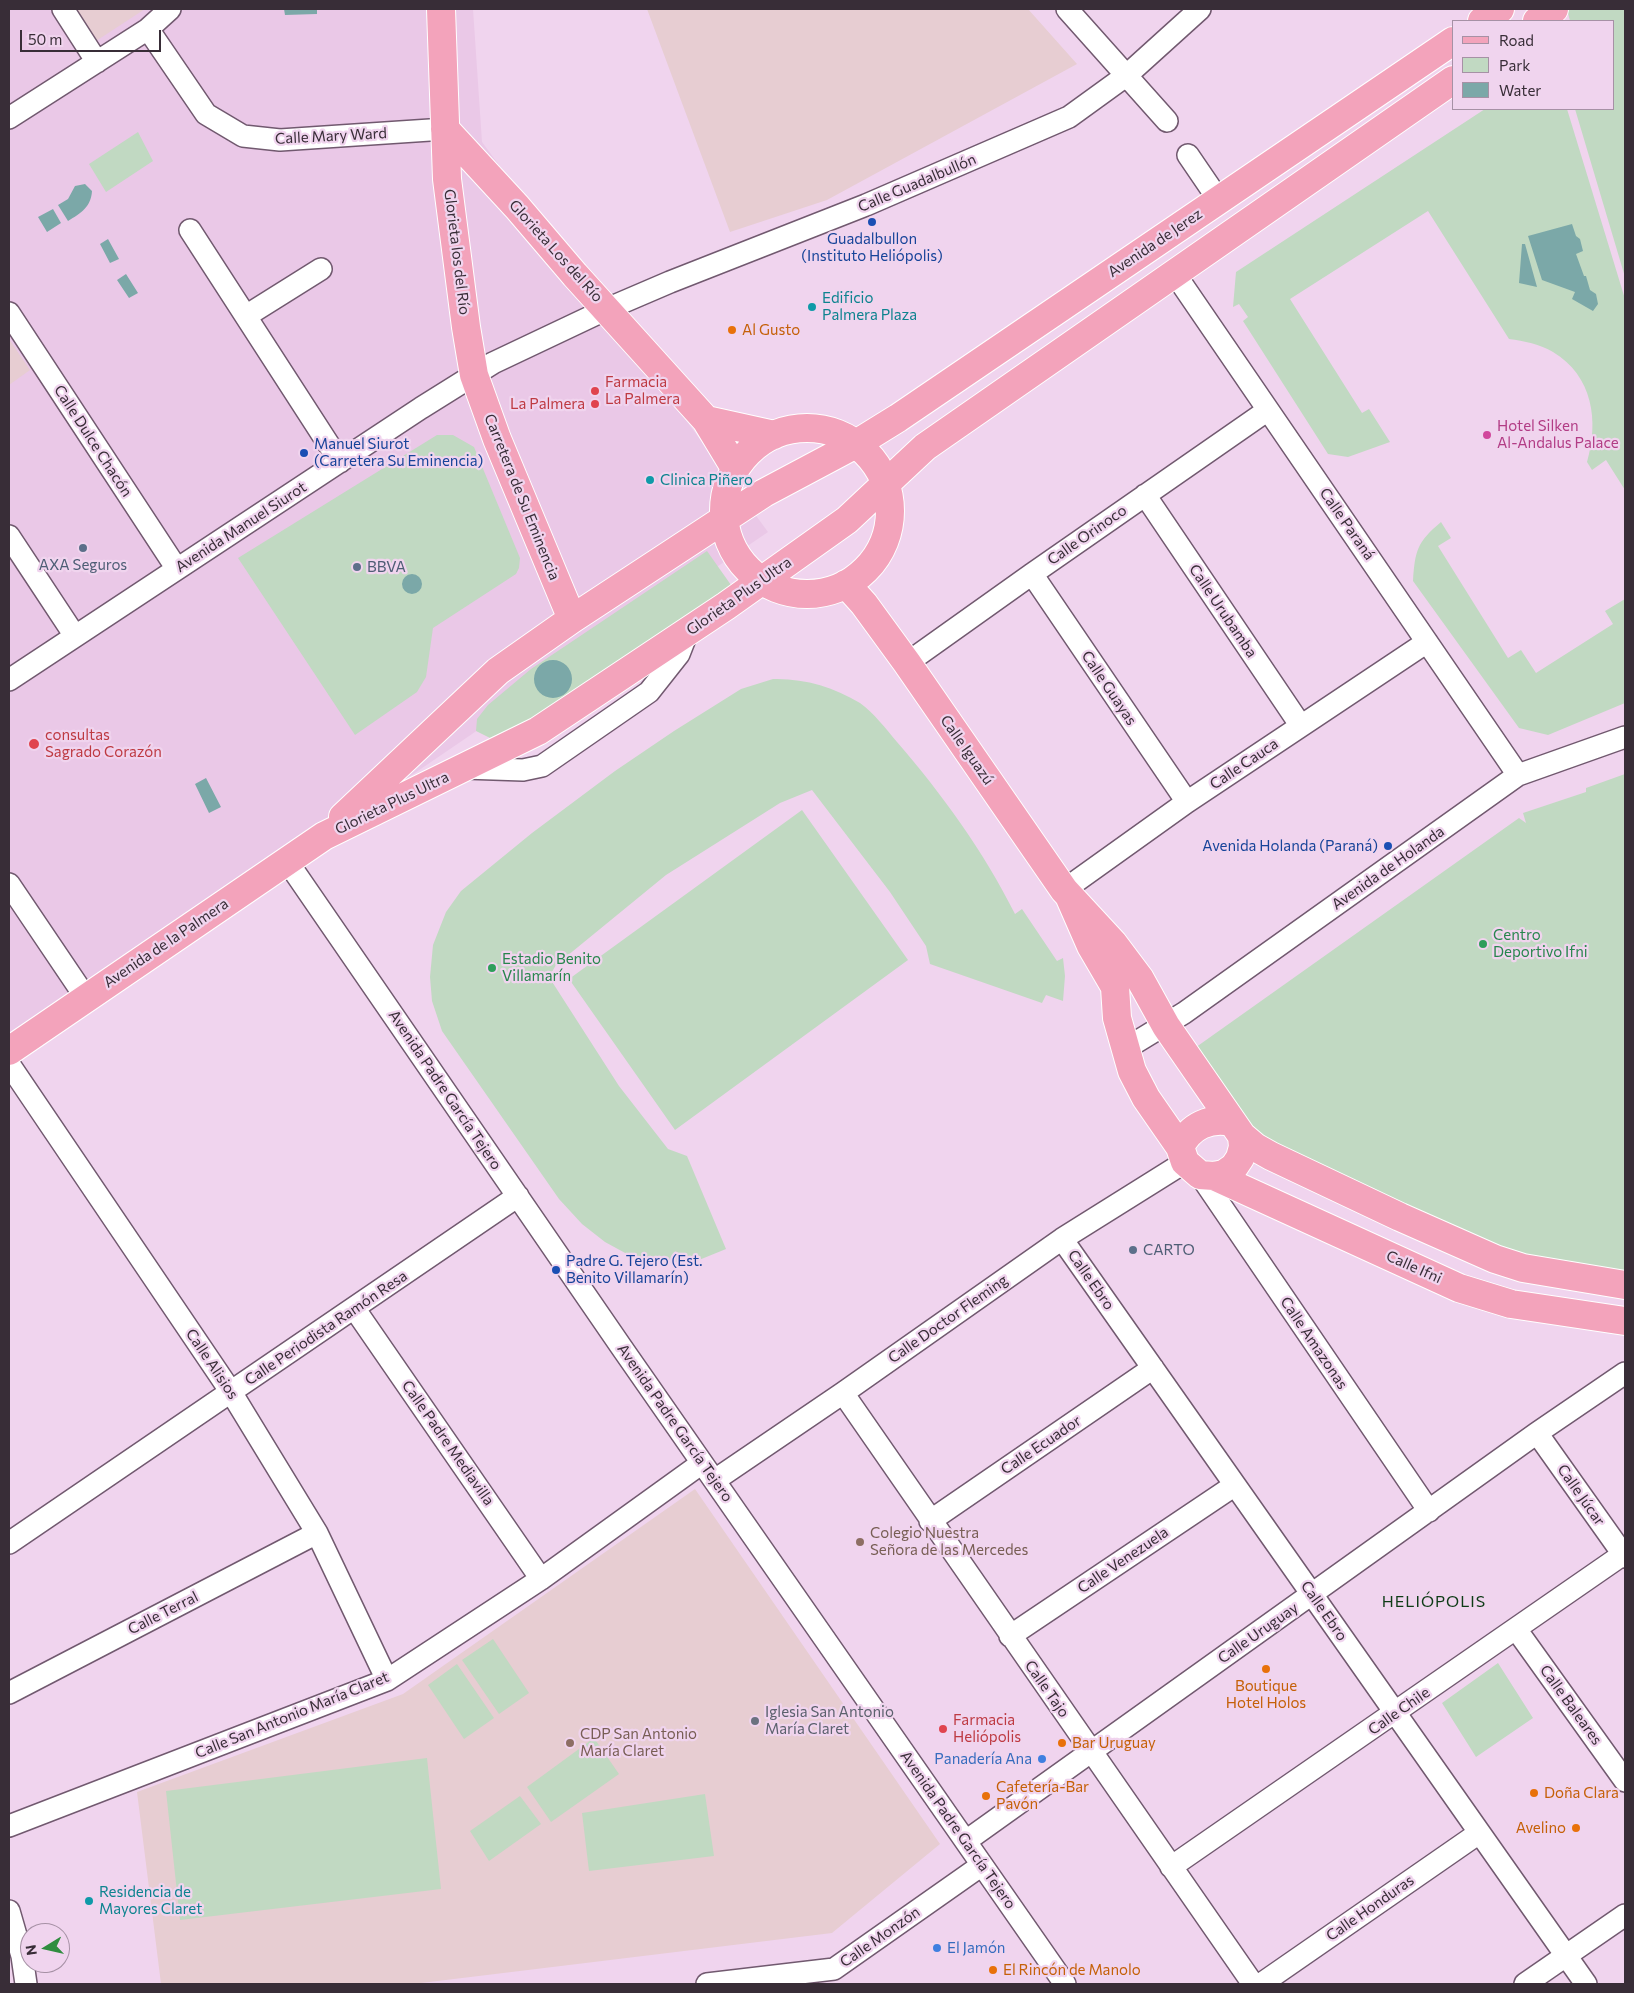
<!DOCTYPE html>
<html>
<head>
<meta charset="utf-8">
<style>
  body { margin:0 }
  #map { position:relative; width:1634px; height:1993px; overflow:hidden; background:#f0d4ee; font-family:Commissioner,sans-serif }
  canvas { display:block }
  .frame { position:absolute; inset:0; border:10px solid #382d37; pointer-events:none }
  .legend { position:absolute; left:1452px; top:20px; width:162px; height:90px; box-sizing:border-box; background:#f0d4ee; border:1px solid #a691a5; margin:0; padding:6px 9px; list-style:none; font-size:15px; color:#382d37 }
  .legend li { display:flex; align-items:center; gap:10px; height:25px }
  .legend b { width:25px; border:1px solid #a691a5 }
  .north { position:absolute; left:20px; top:1923px; width:50px; height:50px; box-sizing:border-box; background:#f0d4ee; border:1px solid #a691a5; border-radius:50%; rotate:261deg; font-size:14px; font-weight:700; line-height:20px; text-align:center; color:#382d37 }
  .north::after { content:''; display:block; margin:auto; width:18px; height:22px; background:#2f8d3f; clip-path:polygon(50% 0,100% 100%,50% 72%,0 100%) }
  .scale { position:absolute; left:20px; top:30px; width:141px; height:22px; box-sizing:border-box; border:2px solid #382d37; border-top:0; padding-left:6px; font-size:15px; line-height:18px; white-space:nowrap; color:#382d37; -webkit-text-stroke:4px #f0d4ee; paint-order:stroke }
</style>
</head>
<body>
<div id="map">
<canvas width="1634" height="1993"></canvas>
<div class="frame"></div>
<ul class="legend">
<li><b style="height:6px;background:#f3a3bb"></b>Road</li>
<li><b style="height:14px;background:#c1d9c2"></b>Park</li>
<li><b style="height:14px;background:#7ba8a8"></b>Water</li>
</ul>
<div class="north">N</div>
<div class="scale">50 m</div>
</div>
<script>
const g = document.querySelector('canvas').getContext('2d');
g.lineJoin = 'round';
function paint(path, color) { g.fillStyle = color; g.fill(path, 'evenodd'); }
function strokePath(path, color, width, dash) { g.strokeStyle = color; g.lineWidth = width; g.lineCap = dash ? 'butt' : 'round'; g.setLineDash(dash || []); g.stroke(path); }
function label(font, color, halo, rows, align = 'center') {
  g.font = font + ' Commissioner,sans-serif'; g.lineWidth = 4.5; g.setLineDash([]); g.textBaseline = 'middle'; g.strokeStyle = halo; g.fillStyle = color; for (const [text, x, y, turn = 0] of rows) {
    g.save(); g.translate(x, y); g.rotate((+turn || 0) * Math.PI / 180); g.textAlign = isNaN(turn) ? turn : align; if (halo) g.strokeText(text, 0, 0); g.fillText(text, 0, 0); g.restore();
  }
}
const built = new Path2D(`
  M 9,9 L 473,9 L 482,142 L 768,532 L 9,1050 Z`);
const education = new Path2D(`
  M 75,9 L 145,9 L 96,41 Z
  M 647,9 L 1028,9 L 1077,64 L 827,200 L 730,232 Z
  M 9,339 L 30,370 L 9,385 Z
  M 695,1489 L 940,1844 L 832,1933 L 413,1984 L 161,1984 L 137,1792 L 403,1694 Z`);
const green = new Path2D(`
  M 1567,9 L 1625,9 L 1625,277 L 1575,109 L 1613,109 L 1613,21 L 1570,21 Z
  M 1485,109 L 1567,109 L 1625,299 L 1625,490 L 1606,460 L 1592,470 L 1587,462 C 1599,421 1593,376 1553,352 C 1540,344 1524,341 1509,339 L 1428,211 L 1290,299 L 1362,413 L 1369,409 L 1390,442 L 1348,457 L 1328,454 L 1243,321 L 1248,317 L 1239,304 L 1233,307 L 1236,272 Z
  M 138,132 L 153,161 L 106,192 L 89,164 Z
  M 437,435 L 453,435 L 474,447 L 520,558 L 519,568 L 516,574 L 433,628 L 426,677 L 417,692 L 355,735 L 238,558 Z
  M 1441,522 L 1451,538 L 1438,546 L 1508,658 L 1521,650 L 1536,673 L 1613,624 L 1605,611 L 1625,599 L 1625,703 L 1548,735 L 1519,728 L 1413,581 C 1415,551 1417,542 1441,522 Z
  M 707,551 L 731,585 L 592,682 L 536,717 L 490,738 L 476,731 L 477,719 L 488,705 L 531,669 Z
  M 773,679 C 803,678 834,687 860,703 C 874,713 886,729 897,742 C 942,794 984,852 1015,914 L 1022,909 L 1057,961 L 1063,958 L 1065,976 L 1063,1001 L 1046,995 L 1042,1003 L 930,964 L 926,946 L 890,892 L 812,790 L 780,803 L 666,875 L 556,965 L 549,977 L 619,1086 L 668,1149 L 687,1156 L 726,1249 L 699,1260 L 667,1263 L 638,1260 L 605,1242 L 582,1224 L 559,1199 L 442,1031 L 432,1001 L 430,977 L 433,945 L 446,912 L 461,891 L 532,833 L 615,771 L 674,731 L 741,689 Z
  M 1625,774 L 1625,1277 L 1534,1263 L 1256,1138 L 1192,1050 L 1519,818 L 1526,823 L 1523,813 L 1586,792 L 1586,788 Z
  M 802,810 L 908,960 L 675,1130 L 569,979 Z
  M 493,1639 L 529,1693 L 499,1714 L 462,1660 Z
  M 1498,1663 L 1533,1718 L 1476,1757 L 1442,1703 Z
  M 457,1664 L 494,1718 L 464,1739 L 428,1685 Z
  M 594,1738 L 619,1774 L 551,1822 L 527,1787 Z
  M 427,1758 L 441,1889 L 180,1920 L 166,1791 Z
  M 705,1794 L 714,1856 L 589,1871 L 582,1813 Z
  M 520,1796 L 541,1824 L 489,1861 L 470,1831 Z`);
const water = new Path2D(`
  M 284,9 L 317,9 L 317,14 L 285,15 Z
  M 85,184 L 92,191 C 91,207 81,213 68,221 L 58,205 L 68,199 L 75,186 Z
  M 53,209 L 61,223 L 47,232 L 38,217 Z
  M 1572,224 L 1576,236 L 1580,239 L 1583,251 L 1576,254 L 1584,276 L 1586,276 L 1590,290 L 1596,294 L 1598,304 L 1593,311 L 1572,299 L 1575,292 L 1542,280 L 1528,236 Z
  M 108,239 L 119,259 L 110,263 L 100,244 Z
  M 1522,244 L 1525,244 L 1537,287 L 1519,283 Z
  M 126,274 L 138,293 L 129,298 L 117,280 Z
  M402 584a10 10 0 1 1 20 0a10 10 0 1 1-20 0Z
  M534 679a19 19 0 1 1 38 0a19 19 0 1 1-38 0Z
  M 206,778 L 221,807 L 209,813 L 195,784 Z`);
const minor = new Path2D(`
  M 63,9 L 97,62
  M 1067,9 L 1167,121
  M 148,29 L 206,114 L 243,136 L 280,140 L 445,129
  M 9,118 L 148,29 L 170,9
  M 1188,155 L 1218,199
  M 190,230 L 340,462
  M 1175,274 L 1518,775
  M 9,313 L 177,569
  M 246,316 L 321,269
  M 1145,495 L 1301,726
  M 9,536 L 75,636
  M 1032,574 L 1187,802
  M 907,663 L 1032,574 L 1268,410
  M 9,680 L 421,408 L 493,363 L 607,309 L 670,282 L 866,205 L 1069,117 L 1127,75 L 1200,9
  M 464,768 L 523,770 L 542,766 L 649,692 L 679,654 L 688,631
  M 287,861 L 622,1348 L 1065,1984
  M 9,884 L 86,998
  M 1064,890 L 1187,802 L 1427,642
  M 1125,1049 L 1184,1013 L 1518,775 L 1625,737
  M 9,1064 L 231,1392 L 317,1533 L 387,1680
  M 1200,1175 L 1429,1511
  M 1062,1239 L 1586,1984
  M 354,1308 L 541,1579
  M 843,1393 L 1253,1984
  M 1537,1433 L 1625,1557
  M 715,1480 L 843,1393 L 1062,1239 L 1185,1162
  M 930,1521 L 1153,1368
  M 9,1543 L 518,1196
  M 1516,1629 L 1625,1781
  M 1010,1636 L 1235,1485
  M 9,1693 L 317,1533
  M 9,1826 L 387,1680 L 541,1579 L 702,1463
  M 966,1841 L 1537,1433 L 1625,1373
  M 1171,1867 L 1625,1553
  M 9,1911 L 22,1956 L 26,1984
  M 707,1984 L 834,1969 L 982,1865
  M 1261,1984 L 1479,1833
  M 1525,1984 L 1625,1915`);
const major = new Path2D(`
  M 441,9 L 447,179 L 466,327 L 474,375 L 497,439 L 572,619
  M 1482,21 L 1500,9
  M 1537,21 L 1554,9
  M 445,129 L 517,207 L 575,275 L 706,420 L 735,468
  M 706,420 L 774,435
  M724 511a83 83 0 1 1 166 0a83 83 0 1 1-166 0Z
  M 846,584 L 864,604 L 907,663 L 1064,890 L 1113,943 L 1140,979 L 1166,1026 L 1242,1136 L 1243,1147 L 1240,1158 L 1234,1167 L 1224,1174 L 1214,1176 L 1200,1175 L 1185,1162 L 1180,1147 L 1146,1098 L 1132,1071 L 1117,1018 L 1115,987 L 1091,946 L 1070,898
  M 343,817 L 498,671 L 572,619 L 764,493 L 856,444 L 898,418 L 1453,41
  M 9,1051 L 324,836 L 538,731 L 726,606 L 847,520 L 925,447 L 1453,80
  M 1242,1136 L 1255,1147 L 1271,1156 L 1400,1217 L 1495,1259 L 1523,1268 L 1625,1285
  M 1180,1147 C 1190,1126 1210,1117 1232,1122
  M 1214,1176 L 1459,1288 L 1511,1304 L 1625,1321`);
const markers = [
  [872,222,5,"#1a4fb4"],
  [812,307,5,"#0f9aa8"],
  [732,330,5,"#e8710a"],
  [595,391,5,"#e0444e"],
  [595,404,5,"#e0444e"],
  [1487,435,5,"#d1479c"],
  [304,453,5,"#1a4fb4"],
  [650,480,5,"#0f9aa8"],
  [83,548,5,"#5c6f8a"],
  [357,567,5,"#5c6f8a"],
  [34,744,6,"#e0444e"],
  [1388,846,5,"#1a4fb4"],
  [1483,944,5,"#2e9e5b"],
  [492,968,5,"#2e9e5b"],
  [1133,1250,5,"#5c6f8a"],
  [556,1270,5,"#1a4fb4"],
  [860,1542,5,"#8d6e63"],
  [1266,1669,5,"#e8710a"],
  [755,1721,5,"#6b7280"],
  [943,1729,5,"#e0444e"],
  [570,1743,5,"#8d6e63"],
  [1062,1743,5,"#e8710a"],
  [1042,1759,5,"#3f7fe0"],
  [1534,1793,5,"#e8710a"],
  [986,1796,5,"#e8710a"],
  [1576,1828,5,"#e8710a"],
  [89,1901,5,"#0f9aa8"],
  [937,1948,5,"#3f7fe0"],
  [993,1970,5,"#e8710a"]
];
const streetNames = [
  ["Calle Mary Ward",331,136,-3],
  ["Calle Guadalbullón",917,183,-23],
  ["Avenida de Jerez",1155,243,-34],
  ["Glorieta Los del Río",556,251,48],
  ["Glorieta los del Río",457,252,83],
  ["Calle Dulce Chacón",93,441,57],
  ["Carretera de Su Eminencia",522,497,68],
  ["Calle Paraná",1347,524,55],
  ["Avenida Manuel Siurot",241,527,-33],
  ["Calle Orinoco",1087,535,-35],
  ["Glorieta Plus Ultra",739,596,-35],
  ["Calle Urubamba",1223,611,56],
  ["Calle Guayas",1109,688,56],
  ["Calle Iguazú",967,750,55],
  ["Calle Cauca",1244,764,-34],
  ["Glorieta Plus Ultra",392,803,-26],
  ["Avenida de Holanda",1388,868,-35],
  ["Avenida de la Palmera",166,943,-34],
  ["Avenida Padre García Tejero",445,1090,56],
  ["Calle Ifni",1414,1267,24],
  ["Calle Ebro",1091,1280,55],
  ["Calle Doctor Fleming",948,1319,-35],
  ["Calle Periodista Ramón Resa",326,1328,-34],
  ["Calle Amazonas",1314,1343,56],
  ["Calle Alisios",212,1364,56],
  ["Avenida Padre García Tejero",675,1423,55],
  ["Calle Padre Mediavilla",448,1443,55],
  ["Calle Ecuador",1041,1445,-34],
  ["Calle Júcar",1581,1495,55],
  ["Calle Venezuela",1123,1560,-34],
  ["Calle Ebro",1324,1611,55],
  ["Calle Terral",163,1613,-27],
  ["Calle Uruguay",1258,1633,-35],
  ["Calle Tajo",1047,1689,55],
  ["Calle Baleares",1571,1705,54],
  ["Calle Chile",1399,1711,-35],
  ["Calle San Antonio María Claret",292,1715,-22],
  ["Avenida Padre García Tejero",958,1830,55],
  ["Calle Honduras",1370,1908,-35],
  ["Calle Monzón",880,1937,-35]
];
const transitNames = [
  ["Guadalbullon",872,239,"center"],
  ["(Instituto Heliópolis)",872,256,"center"],
  ["Manuel Siurot",314,444],
  ["(Carretera Su Eminencia)",314,461],
  ["Avenida Holanda (Paraná)",1378,846,"right"],
  ["Padre G. Tejero (Est.",566,1261],
  ["Benito Villamarín)",566,1278]
];
const cultureNames = [
  ["Edificio",822,298],
  ["Palmera Plaza",822,315],
  ["Clinica Piñero",660,480],
  ["Residencia de",99,1892],
  ["Mayores Claret",99,1909]
];
const foodNames = [
  ["Al Gusto",742,330],
  ["Boutique",1266,1686,"center"],
  ["Hotel Holos",1266,1703,"center"],
  ["Bar Uruguay",1072,1743],
  ["Cafetería-Bar",996,1787],
  ["Pavón",996,1804],
  ["Doña Clara",1544,1793],
  ["Avelino",1566,1828,"right"],
  ["El Rincón de Manolo",1003,1970]
];
const healthNames = [
  ["Farmacia",605,382],
  ["La Palmera",605,399],
  ["La Palmera",585,404,"right"],
  ["consultas",45,735],
  ["Sagrado Corazón",45,752],
  ["Farmacia",953,1720],
  ["Heliópolis",953,1737]
];
const hotelNames = [
  ["Hotel Silken",1497,426],
  ["Al-Andalus Palace",1497,443]
];
const serviceNames = [
  ["AXA Seguros",83,565,"center"],
  ["BBVA",367,567],
  ["CARTO",1143,1250]
];
const leisureNames = [
  ["Centro",1493,935],
  ["Deportivo Ifni",1493,952],
  ["Estadio Benito",502,959],
  ["Villamarín",502,976]
];
const educationNames = [
  ["Colegio Nuestra",870,1533],
  ["Señora de las Mercedes",870,1550],
  ["CDP San Antonio",580,1734],
  ["María Claret",580,1751]
];
const worshipNames = [
  ["Iglesia San Antonio",765,1712],
  ["María Claret",765,1729]
];
const shopNames = [
  ["Panadería Ana",1032,1759],
  ["El Jamón",947,1948,"left"]
];
const neighbourhoodNames = [
  ["HELIÓPOLIS",1434,1602]
];
paint(built, '#eac8e7');
paint(education, '#e7cdd2');
paint(green, '#c1d9c2');
paint(water, '#7ba8a8');
strokePath(minor, '#71596f', 24);
strokePath(major, '#fff', 30);
strokePath(minor, '#fff', 21);
strokePath(major, '#f3a3bb', 28);
for (const [x, y, r, color] of markers) { const dot = new Path2D(); dot.arc(x, y, r, 0, 2 * Math.PI); g.fillStyle = color; g.fill(dot); strokePath(dot, '#f0d4ee', 2); }
label('15px', '#382d37', '#f0d4ee', streetNames);
label('15px', '#164399', '#f0d4ee', transitNames, 'left');
label('15px', '#0d838f', '#f0d4ee', cultureNames, 'left');
label('15px', '#c56008', '#f0d4ee', foodNames, 'left');
label('15px', '#be3a42', '#f0d4ee', healthNames, 'left');
label('15px', '#b23c85', '#f0d4ee', hotelNames, 'left');
label('15px', '#4e5e75', '#f0d4ee', serviceNames, 'left');
label('15px', '#27864d', '#f0d4ee', leisureNames, 'left');
label('15px', '#785e54', '#f0d4ee', educationNames, 'left');
label('15px', '#5b616d', '#f0d4ee', worshipNames, 'left');
label('15px', '#366cbe', '#f0d4ee', shopNames, 'right');
g.letterSpacing = '1px';
label('16px', '#0e3b16', '#f0d4ee', neighbourhoodNames);
g.letterSpacing = '0px';
</script>
</body>
</html>
